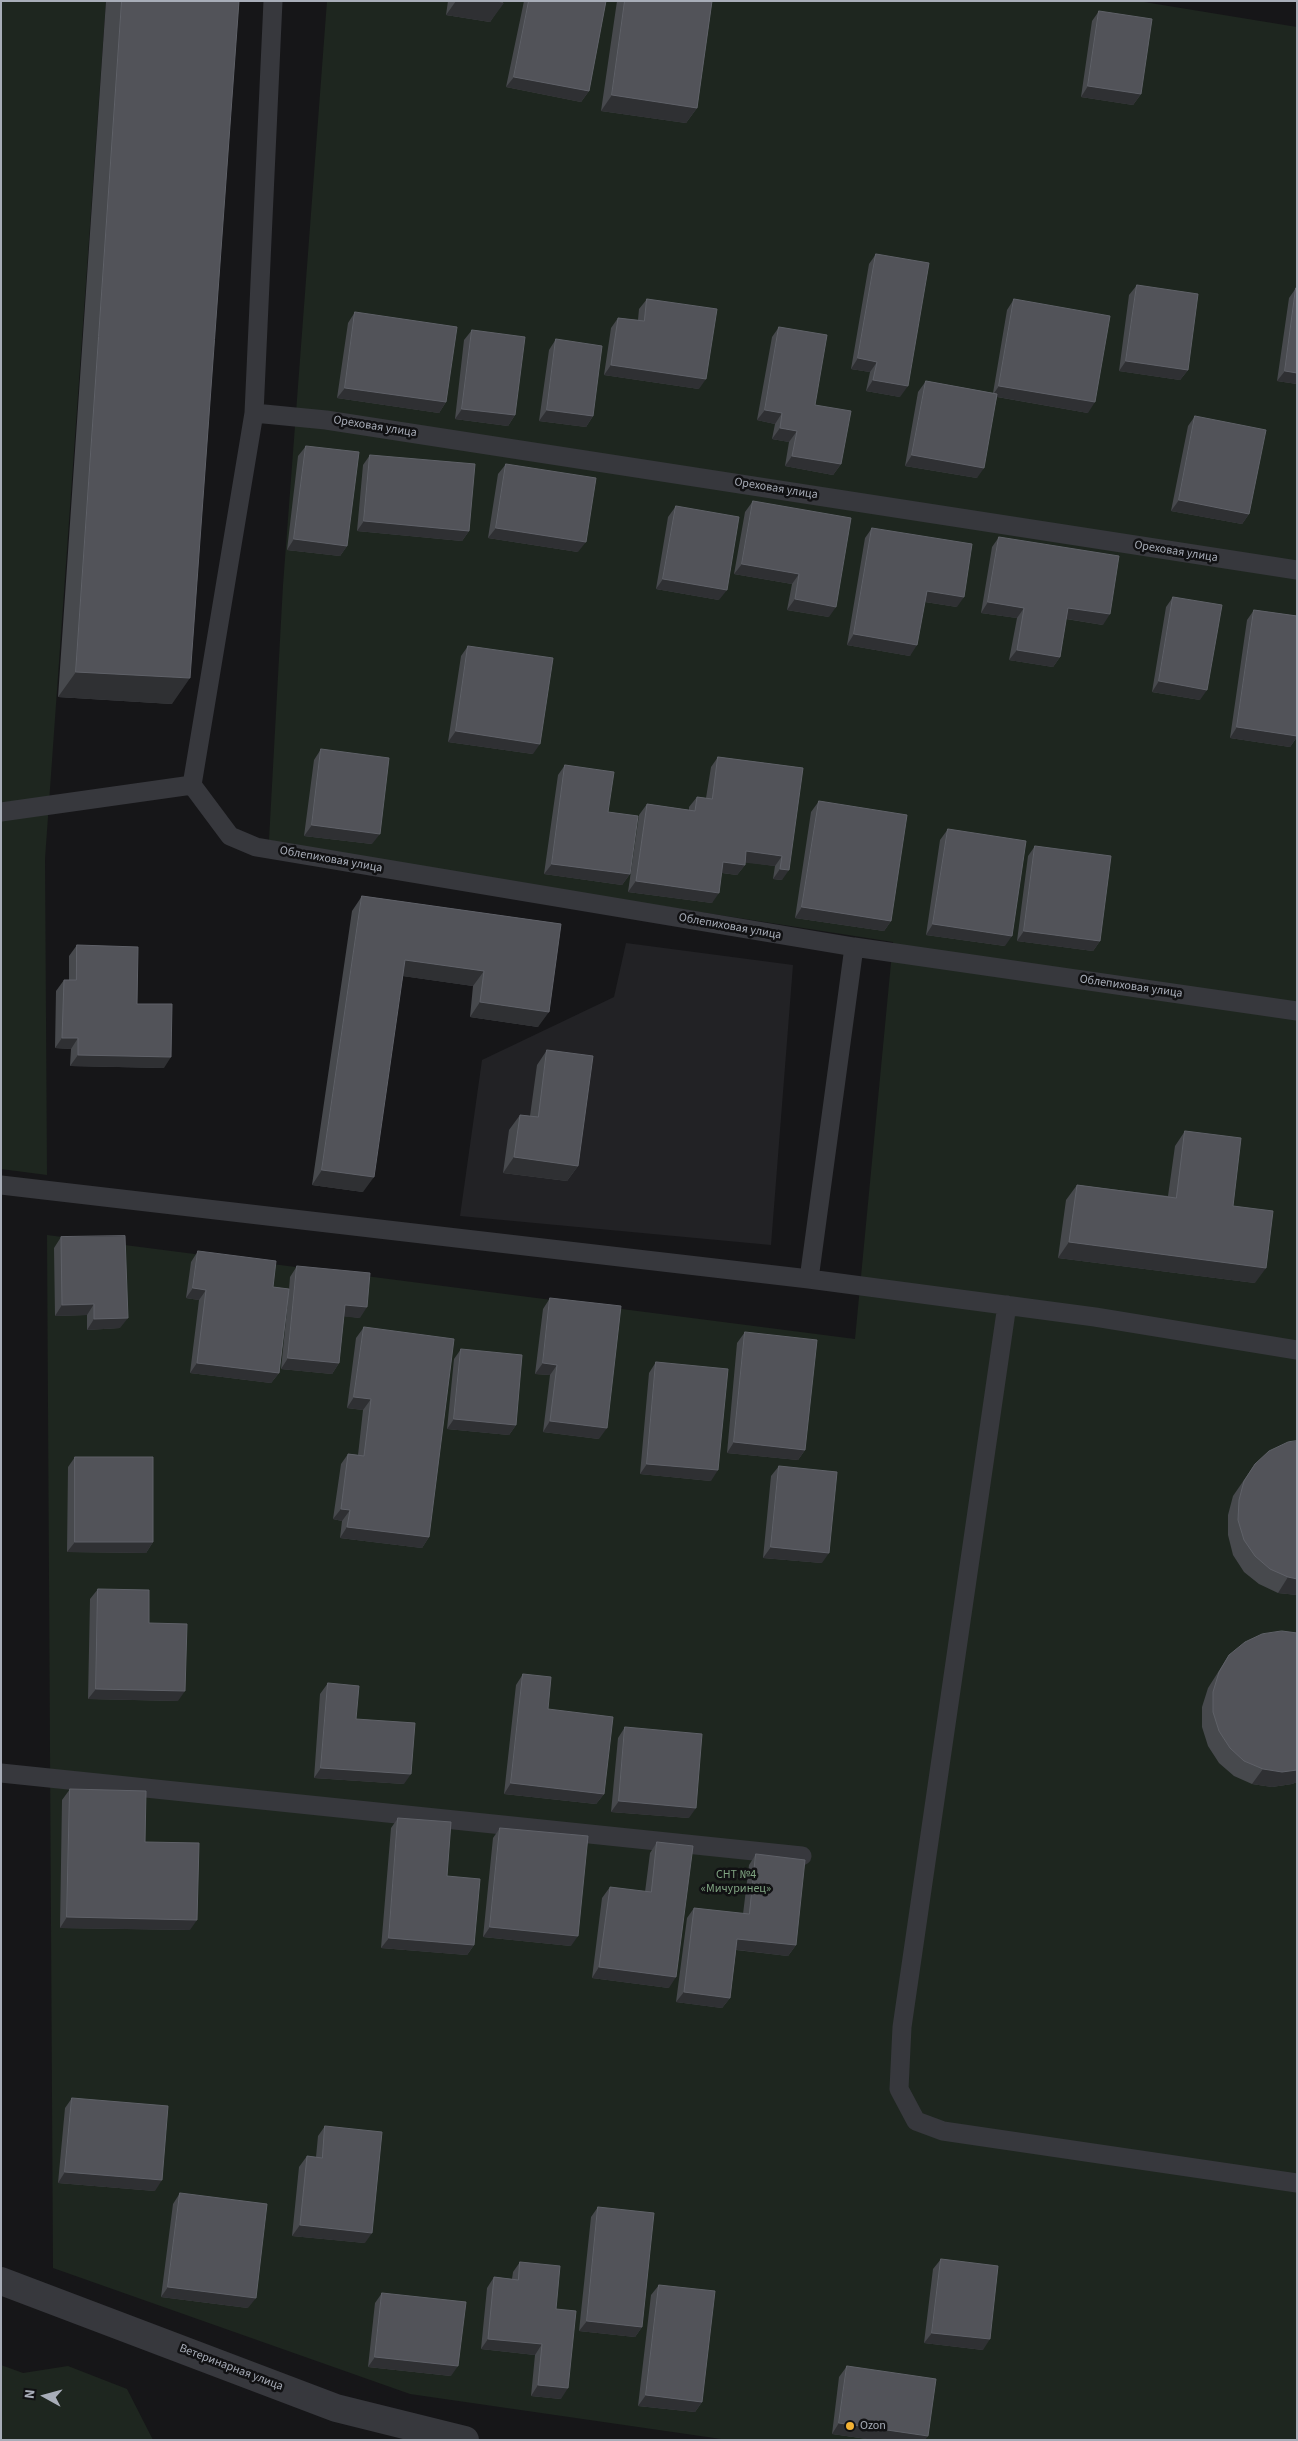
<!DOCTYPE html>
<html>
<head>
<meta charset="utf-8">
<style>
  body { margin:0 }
  #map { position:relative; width:1298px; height:2441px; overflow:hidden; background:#161618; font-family:"Source Sans 3",sans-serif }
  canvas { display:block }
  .frame { position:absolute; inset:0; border:2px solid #a8adb8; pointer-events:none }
  .north { position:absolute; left:20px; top:2371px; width:50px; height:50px; -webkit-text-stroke:4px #111113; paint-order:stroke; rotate:277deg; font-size:14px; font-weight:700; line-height:20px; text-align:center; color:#a8adb8 }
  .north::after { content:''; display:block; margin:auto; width:18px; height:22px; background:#a8adb8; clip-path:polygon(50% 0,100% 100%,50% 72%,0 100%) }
</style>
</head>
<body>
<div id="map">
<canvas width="1298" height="2441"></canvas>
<div class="frame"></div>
<div class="north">N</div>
</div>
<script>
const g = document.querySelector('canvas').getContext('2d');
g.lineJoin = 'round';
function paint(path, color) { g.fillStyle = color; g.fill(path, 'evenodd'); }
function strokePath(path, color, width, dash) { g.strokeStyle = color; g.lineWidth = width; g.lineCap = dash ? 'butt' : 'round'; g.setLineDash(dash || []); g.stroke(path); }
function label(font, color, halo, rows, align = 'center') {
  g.font = font + ' "Source Sans 3",sans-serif'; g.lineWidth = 5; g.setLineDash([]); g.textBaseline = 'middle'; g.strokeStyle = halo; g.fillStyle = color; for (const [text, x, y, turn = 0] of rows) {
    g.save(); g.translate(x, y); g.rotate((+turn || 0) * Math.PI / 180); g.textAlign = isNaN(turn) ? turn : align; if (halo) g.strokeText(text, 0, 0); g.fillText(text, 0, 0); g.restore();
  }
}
const built = new Path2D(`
  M 626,943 L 793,965 L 771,1245 L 460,1216 L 482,1060 L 614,997 Z`);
const green = new Path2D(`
  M 1,1 L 106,1 L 45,859 L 47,1175 L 1,1169 Z
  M 327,1 L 1138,1 L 1297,27 L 1297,2440 L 728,2440 L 410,2394 L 53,2268 L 47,1235 L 855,1339 L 893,942 L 347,857 L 269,840 L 283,585 Z
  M 1,2365 L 23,2373 L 68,2366 L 127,2389 L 153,2440 L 1,2440 Z`);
const service = new Path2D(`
  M 254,413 L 326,420 L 1297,570
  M 192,785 L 230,836 L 256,847 L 854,947 L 1297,1011
  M 192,785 L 254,413 L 273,1
  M 1,812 L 192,785
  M 1,1185 L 809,1279 L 854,947
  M 809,1279 L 1095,1317 L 1297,1350
  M 1007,1305 L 902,2027 L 899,2089 L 916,2121 L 943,2131 L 1297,2183
  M 1,1773 L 802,1856`);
const minor = new Path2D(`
  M 1,2281 L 336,2408 L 465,2440`);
const wall = new Path2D(`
  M 106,1 L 239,1 L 172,704 L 58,697 Z
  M 448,1 L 504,1 L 490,22 L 446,15 Z
  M 524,1 L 606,1 L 589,91 L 581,102 L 506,87 Z
  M 617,1 L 712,1 L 697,108 L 686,123 L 601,111 Z
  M 1099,11 L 1141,94 L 1133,105 L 1081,97 L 1092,21 Z
  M 876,254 L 900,397 L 866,391 L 870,372 L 851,369 L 869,264 Z
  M 1137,285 L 1188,370 L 1180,380 L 1119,371 L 1129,295 Z
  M 1296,288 L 1297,288 L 1297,384 L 1277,381 L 1289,298 Z
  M 647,299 L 699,389 L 604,375 L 611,328 L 618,318 L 638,320 L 639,309 Z
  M 1014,299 L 1088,413 L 997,397 L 977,478 L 905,466 L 918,392 L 926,381 L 993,393 L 1007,310 Z
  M 355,312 L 446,402 L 439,413 L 337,398 L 348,323 Z
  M 779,327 L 815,405 L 841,464 L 833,475 L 785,466 L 789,442 L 772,439 L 775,424 L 757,420 L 772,337 Z
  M 472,330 L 515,415 L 508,426 L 455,419 L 464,340 Z
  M 556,339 L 593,416 L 586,427 L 539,421 L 549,350 Z
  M 1195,416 L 1249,514 L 1242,524 L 1171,511 L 1188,426 Z
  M 306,446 L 347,546 L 340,556 L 287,550 L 298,456 Z
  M 370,455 L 469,531 L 462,541 L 357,531 L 363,465 Z
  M 506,464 L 578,552 L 488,538 L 498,474 Z
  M 753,501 L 829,617 L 787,610 L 792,584 L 734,574 L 745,512 Z
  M 676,506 L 719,600 L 656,589 L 668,517 Z
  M 872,528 L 957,607 L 925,602 L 910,656 L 847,645 L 865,538 Z
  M 999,537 L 1103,625 L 1066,619 L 1060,657 L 1053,667 L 1009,660 L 1017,618 L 981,613 L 992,547 Z
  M 1173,597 L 1200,700 L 1152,692 L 1166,607 Z
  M 1254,610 L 1297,616 L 1297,737 L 1290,747 L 1230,738 L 1247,620 Z
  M 468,646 L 533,754 L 448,742 L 461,656 Z
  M 321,749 L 372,844 L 304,836 L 314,760 Z
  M 718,757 L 803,768 L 782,880 L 773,879 L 775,866 L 745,862 L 745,865 L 737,875 L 722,873 L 712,903 L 628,892 L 639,815 L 647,804 L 689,810 L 689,807 L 697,797 L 706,798 L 711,767 Z
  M 565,765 L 608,812 L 630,874 L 622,885 L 544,874 L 558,775 Z
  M 819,801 L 891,921 L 884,931 L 795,918 L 811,812 Z
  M 948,829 L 1005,946 L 926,935 L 940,840 Z
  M 1035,846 L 1100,941 L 1093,951 L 1017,941 L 1028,856 Z
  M 362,896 L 561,924 L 538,1027 L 470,1017 L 473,986 L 403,976 L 363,1192 L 312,1185 L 352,911 Z
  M 77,945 L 137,1004 L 164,1068 L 70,1066 L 71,1049 L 55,1048 L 56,991 L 64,980 L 69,980 L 69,956 Z
  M 547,1050 L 578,1166 L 567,1181 L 503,1173 L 509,1130 L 520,1115 L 530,1116 L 537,1065 Z
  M 1185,1131 L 1233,1206 L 1255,1283 L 1058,1258 L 1066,1200 L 1077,1185 L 1168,1196 L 1175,1146 Z
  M 61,1237 L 120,1328 L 87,1330 L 87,1315 L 55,1316 L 54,1248 Z
  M 198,1251 L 273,1287 L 289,1289 L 290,1277 L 297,1266 L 360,1318 L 344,1316 L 339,1363 L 332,1374 L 281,1369 L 288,1300 L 279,1373 L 271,1383 L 190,1373 L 199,1300 L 186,1298 L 191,1262 Z
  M 550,1298 L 599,1439 L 543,1432 L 550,1375 L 535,1374 L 543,1309 Z
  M 364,1327 L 429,1537 L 422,1548 L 340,1538 L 342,1521 L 333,1519 L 341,1464 L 348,1454 L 358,1455 L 363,1410 L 347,1408 L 356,1338 Z
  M 745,1332 L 805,1450 L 798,1460 L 727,1453 L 737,1343 Z
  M 461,1349 L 516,1425 L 509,1435 L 447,1429 L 454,1359 Z
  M 656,1362 L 711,1481 L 640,1474 L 649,1373 Z
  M 75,1457 L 153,1542 L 146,1553 L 67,1552 L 68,1467 Z
  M 1255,1464 L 1297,1595 L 1278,1593 L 1259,1584 L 1244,1572 L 1233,1555 L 1228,1535 L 1228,1515 L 1233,1496 Z
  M 779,1466 L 822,1563 L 763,1558 L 771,1476 Z
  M 98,1589 L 149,1623 L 178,1701 L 88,1699 L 90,1599 Z
  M 1297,1633 L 1297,1782 L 1292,1784 L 1272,1787 L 1252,1784 L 1234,1776 L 1219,1763 L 1208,1746 L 1202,1727 L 1202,1707 L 1208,1688 L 1229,1655 Z
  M 523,1674 L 548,1709 L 604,1794 L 596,1804 L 504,1794 L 516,1685 Z
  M 328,1683 L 356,1719 L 404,1784 L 314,1778 L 320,1694 Z
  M 625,1727 L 689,1818 L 611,1812 L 618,1738 Z
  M 70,1789 L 145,1842 L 190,1930 L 60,1928 L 62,1800 Z
  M 398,1818 L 447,1876 L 474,1945 L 467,1955 L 381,1948 L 391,1828 Z
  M 500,1828 L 571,1946 L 483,1937 L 493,1838 Z
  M 657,1842 L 669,1988 L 592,1978 L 602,1898 L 610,1887 L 645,1892 L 650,1853 Z
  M 756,1854 L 796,1945 L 788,1956 L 736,1950 L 730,1998 L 722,2008 L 676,2002 L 687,1918 L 694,1908 L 743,1914 L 749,1865 Z
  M 72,2098 L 155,2191 L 58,2183 L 65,2108 Z
  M 325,2126 L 365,2243 L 292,2236 L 299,2167 L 307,2156 L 316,2157 L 318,2136 Z
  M 180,2193 L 248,2308 L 161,2297 L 173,2204 Z
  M 598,2207 L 642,2327 L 635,2337 L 579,2331 L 591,2217 Z
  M 941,2259 L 983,2350 L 924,2343 L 933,2269 Z
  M 520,2262 L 556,2309 L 561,2399 L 531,2396 L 535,2355 L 481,2349 L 487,2288 L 494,2277 L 512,2279 L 513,2272 Z
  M 659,2285 L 702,2402 L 695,2412 L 638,2406 L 651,2295 Z
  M 382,2293 L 451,2376 L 368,2367 L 375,2303 Z
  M 847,2366 L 925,2440 L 874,2440 L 832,2434 L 839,2377 Z`);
const shadedWall = new Path2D(`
  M 456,1 L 494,1 L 504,3 L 490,22 L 446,15 Z
  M 514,77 L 589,91 L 581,102 L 506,87 Z
  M 1088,86 L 1141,94 L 1133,105 L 1081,97 Z
  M 612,95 L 697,108 L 686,123 L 601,111 Z
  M 858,358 L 877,362 L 870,372 L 851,369 Z
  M 1126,361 L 1188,370 L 1180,380 L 1119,371 Z
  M 611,365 L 706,379 L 699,389 L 604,375 Z
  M 1285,371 L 1297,373 L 1297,384 L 1277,381 Z
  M 873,380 L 908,386 L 900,397 L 866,391 Z
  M 999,386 L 1095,402 L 1088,413 L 992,396 Z
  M 345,388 L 446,402 L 439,413 L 337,398 Z
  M 462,409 L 515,415 L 508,426 L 455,419 Z
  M 547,410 L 593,416 L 586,427 L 539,421 Z
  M 765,410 L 782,413 L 775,424 L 757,420 Z
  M 780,428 L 797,431 L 789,442 L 772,439 Z
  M 912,455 L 984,468 L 977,478 L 905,466 Z
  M 792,456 L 841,464 L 833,475 L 785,466 Z
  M 1179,500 L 1249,514 L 1242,524 L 1171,511 Z
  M 364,521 L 469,531 L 462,541 L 357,531 Z
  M 496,528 L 586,542 L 578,552 L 488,538 Z
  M 294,539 L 347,546 L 340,556 L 287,550 Z
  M 742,564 L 799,574 L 792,584 L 734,574 Z
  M 663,579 L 727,590 L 719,600 L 656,589 Z
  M 927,591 L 964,597 L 957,607 L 919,601 Z
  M 795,599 L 836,607 L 829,617 L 787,610 Z
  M 988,602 L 1024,608 L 1017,618 L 981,613 Z
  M 1068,608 L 1110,614 L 1103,625 L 1061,618 Z
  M 854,634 L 917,645 L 910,656 L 847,645 Z
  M 1017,650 L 1060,657 L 1053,667 L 1009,660 Z
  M 76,672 L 190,678 L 172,704 L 58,697 Z
  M 1159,681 L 1207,690 L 1200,700 L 1152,692 Z
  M 1237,727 L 1297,736 L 1297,737 L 1290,747 L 1230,738 Z
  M 456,731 L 540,744 L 533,754 L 448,742 Z
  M 312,825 L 380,834 L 372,844 L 304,836 Z
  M 746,851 L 782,856 L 775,866 L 739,862 Z
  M 723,862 L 745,865 L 737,875 L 716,872 Z
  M 552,864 L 630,874 L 622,885 L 544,874 Z
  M 780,869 L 789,870 L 782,880 L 773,879 Z
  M 636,881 L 719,893 L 712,903 L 628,892 Z
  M 802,907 L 891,921 L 884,931 L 795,918 Z
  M 933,924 L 1012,936 L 1005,946 L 926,935 Z
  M 1024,931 L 1100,941 L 1093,951 L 1017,941 Z
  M 405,960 L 484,971 L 473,986 L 395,975 Z
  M 480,1002 L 549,1012 L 538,1027 L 470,1017 Z
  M 62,1038 L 78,1038 L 71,1049 L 55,1048 Z
  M 78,1055 L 171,1057 L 164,1068 L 70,1066 Z
  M 514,1157 L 578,1166 L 567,1181 L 503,1173 Z
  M 322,1170 L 374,1177 L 363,1192 L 312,1185 Z
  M 1069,1242 L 1266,1268 L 1255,1283 L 1058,1258 Z
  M 193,1288 L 206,1290 L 199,1300 L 186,1298 Z
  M 94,1304 L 87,1315 L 55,1316 L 62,1305 Z
  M 345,1305 L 367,1307 L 360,1318 L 338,1316 Z
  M 128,1318 L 120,1328 L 87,1330 L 94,1319 Z
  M 288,1358 L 339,1363 L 332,1374 L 281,1369 Z
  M 197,1363 L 279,1373 L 271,1383 L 190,1373 Z
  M 543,1363 L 557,1365 L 550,1375 L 535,1374 Z
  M 354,1397 L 371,1399 L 363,1410 L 347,1408 Z
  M 454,1419 L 516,1425 L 509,1435 L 447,1429 Z
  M 550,1421 L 607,1428 L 599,1439 L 543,1432 Z
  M 734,1442 L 805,1450 L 798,1460 L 727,1453 Z
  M 647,1464 L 718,1470 L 711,1481 L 640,1474 Z
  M 341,1509 L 350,1510 L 342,1521 L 333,1519 Z
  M 347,1527 L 429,1537 L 422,1548 L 340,1538 Z
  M 75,1542 L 153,1542 L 146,1553 L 67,1552 Z
  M 771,1547 L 829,1553 L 822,1563 L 763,1558 Z
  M 1288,1577 L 1297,1579 L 1297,1595 L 1278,1593 Z
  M 96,1689 L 185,1691 L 178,1701 L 88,1699 Z
  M 321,1768 L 411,1774 L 404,1784 L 314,1778 Z
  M 1263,1769 L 1297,1770 L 1297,1782 L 1292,1784 L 1272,1787 L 1252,1784 Z
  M 511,1783 L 604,1794 L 596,1804 L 504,1794 Z
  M 619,1801 L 696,1808 L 689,1818 L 611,1812 Z
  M 67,1917 L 197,1920 L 190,1930 L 60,1928 Z
  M 490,1927 L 578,1936 L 571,1946 L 483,1937 Z
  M 389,1938 L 474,1945 L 467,1955 L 381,1948 Z
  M 737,1939 L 796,1945 L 788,1956 L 730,1949 Z
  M 599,1967 L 676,1977 L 669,1988 L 592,1978 Z
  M 684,1992 L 730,1998 L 722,2008 L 676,2002 Z
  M 65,2172 L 162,2180 L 155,2191 L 58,2183 Z
  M 300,2225 L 372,2233 L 365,2243 L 292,2236 Z
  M 168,2287 L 256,2298 L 248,2308 L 161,2297 Z
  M 587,2321 L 642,2327 L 635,2337 L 579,2331 Z
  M 932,2333 L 990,2339 L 983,2350 L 924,2343 Z
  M 488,2339 L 542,2344 L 535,2355 L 481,2349 Z
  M 375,2357 L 458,2366 L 451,2376 L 368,2367 Z
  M 538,2385 L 568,2388 L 561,2399 L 531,2396 Z
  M 646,2395 L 702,2402 L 695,2412 L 638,2406 Z
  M 839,2423 L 928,2436 L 925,2440 L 874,2440 L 832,2434 Z`);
const building = new Path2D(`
  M 122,1 L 239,1 L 190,678 L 76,672 Z
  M 529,1 L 606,1 L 589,91 L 514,77 Z
  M 625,1 L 712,1 L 697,108 L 612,95 Z
  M 1099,11 L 1152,19 L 1141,94 L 1088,86 Z
  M 876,254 L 929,263 L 908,386 L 873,380 L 877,362 L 858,358 Z
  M 1137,285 L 1198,294 L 1188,370 L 1126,361 Z
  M 1296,288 L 1297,288 L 1297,373 L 1285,371 Z
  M 647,299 L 717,309 L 706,379 L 611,365 L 618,318 L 644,321 Z
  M 1014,299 L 1110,316 L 1095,402 L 999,386 Z
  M 355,312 L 457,327 L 446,402 L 345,388 Z
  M 779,327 L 827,335 L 815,405 L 851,411 L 841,464 L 792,456 L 797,431 L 780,428 L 782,413 L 765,410 Z
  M 472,330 L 525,337 L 515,415 L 462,409 Z
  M 556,339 L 602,346 L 593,416 L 547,410 Z
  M 926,381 L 997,394 L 984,468 L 912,455 Z
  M 1195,416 L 1266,430 L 1249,514 L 1179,500 Z
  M 306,446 L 359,452 L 347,546 L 294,539 Z
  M 370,455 L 475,464 L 469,531 L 364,521 Z
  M 506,464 L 596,478 L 586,542 L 496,528 Z
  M 753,501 L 851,518 L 836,607 L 795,599 L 799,574 L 742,564 Z
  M 676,506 L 739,517 L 727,590 L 663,579 Z
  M 872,528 L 972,544 L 964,597 L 927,591 L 917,645 L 854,634 Z
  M 999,537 L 1119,556 L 1110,614 L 1068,608 L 1060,657 L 1017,650 L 1024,608 L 988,602 Z
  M 1173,597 L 1222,605 L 1207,690 L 1159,681 Z
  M 1254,610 L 1297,616 L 1297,736 L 1237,727 Z
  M 468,646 L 553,658 L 540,744 L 456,731 Z
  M 321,749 L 389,758 L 380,834 L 312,825 Z
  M 718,757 L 803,768 L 789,870 L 780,869 L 782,856 L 746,851 L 745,865 L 723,862 L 719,893 L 636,881 L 647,804 L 695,811 L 697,797 L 712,799 Z
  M 565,765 L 614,772 L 608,812 L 638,816 L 630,874 L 552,864 Z
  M 819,801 L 907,815 L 891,921 L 802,907 Z
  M 948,829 L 1026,841 L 1012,936 L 933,924 Z
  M 1035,846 L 1111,856 L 1100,941 L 1024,931 Z
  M 362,896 L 561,924 L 549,1012 L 480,1002 L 484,971 L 405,960 L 374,1177 L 322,1170 Z
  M 77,945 L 138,947 L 137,1004 L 172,1004 L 171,1057 L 78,1055 L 78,1038 L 62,1038 L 64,980 L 76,980 Z
  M 547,1050 L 593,1056 L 578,1166 L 514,1157 L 520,1115 L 538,1117 Z
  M 1185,1131 L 1241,1138 L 1233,1206 L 1273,1211 L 1266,1268 L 1069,1242 L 1077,1185 L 1176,1198 Z
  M 125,1236 L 128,1318 L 94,1319 L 94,1304 L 62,1305 L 61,1237 Z
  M 198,1251 L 276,1261 L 273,1287 L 289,1289 L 279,1373 L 197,1363 L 206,1290 L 193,1288 Z
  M 297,1266 L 370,1273 L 367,1307 L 345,1305 L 339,1363 L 288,1358 Z
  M 550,1298 L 621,1306 L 607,1428 L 550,1421 L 557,1365 L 543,1363 Z
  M 364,1327 L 454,1339 L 429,1537 L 347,1527 L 350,1510 L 341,1509 L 348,1454 L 364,1456 L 371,1399 L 354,1397 Z
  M 745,1332 L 817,1340 L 805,1450 L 734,1442 Z
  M 461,1349 L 522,1355 L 516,1425 L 454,1419 Z
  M 656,1362 L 728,1369 L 718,1470 L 647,1464 Z
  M 1297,1441 L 1297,1579 L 1288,1577 L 1270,1569 L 1255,1556 L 1244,1540 L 1238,1520 L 1239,1500 L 1244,1481 L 1255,1464 L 1269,1451 L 1288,1442 Z
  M 75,1457 L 153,1457 L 153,1542 L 75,1542 Z
  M 779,1466 L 837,1472 L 829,1553 L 771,1547 Z
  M 98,1589 L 149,1590 L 149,1623 L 187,1624 L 185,1691 L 96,1689 Z
  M 1282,1631 L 1297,1633 L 1297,1770 L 1282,1772 L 1263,1769 L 1244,1761 L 1230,1748 L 1219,1731 L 1213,1712 L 1213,1692 L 1219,1672 L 1229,1655 L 1245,1642 L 1262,1634 Z
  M 523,1674 L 551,1677 L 548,1709 L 613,1717 L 604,1794 L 511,1783 Z
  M 328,1683 L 359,1686 L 356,1719 L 415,1723 L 411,1774 L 321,1768 Z
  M 625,1727 L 702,1734 L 696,1808 L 619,1801 Z
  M 70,1789 L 146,1791 L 145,1842 L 199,1843 L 197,1920 L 67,1917 Z
  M 398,1818 L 451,1822 L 447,1876 L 480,1879 L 474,1945 L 389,1938 Z
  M 500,1828 L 588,1836 L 578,1936 L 490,1927 Z
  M 657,1842 L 693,1846 L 676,1977 L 599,1967 L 610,1887 L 651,1892 Z
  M 756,1854 L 805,1860 L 796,1945 L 737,1939 L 730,1998 L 684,1992 L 694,1908 L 749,1914 Z
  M 72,2098 L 168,2106 L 162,2180 L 65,2172 Z
  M 325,2126 L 382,2132 L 372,2233 L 300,2225 L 307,2156 L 322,2158 Z
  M 180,2193 L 267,2204 L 256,2298 L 168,2287 Z
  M 598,2207 L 654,2213 L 642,2327 L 587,2321 Z
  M 941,2259 L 998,2266 L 990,2339 L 932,2333 Z
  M 520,2262 L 560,2266 L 556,2309 L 576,2311 L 568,2388 L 538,2385 L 542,2344 L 488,2339 L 494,2277 L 518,2280 Z
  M 659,2285 L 715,2291 L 702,2402 L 646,2395 Z
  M 382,2293 L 466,2302 L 458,2366 L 375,2357 Z
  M 847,2366 L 936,2379 L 928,2436 L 839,2423 Z`);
const markers = [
  [850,2426,5,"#f2b134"]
];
const streetNames = [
  ["Ореховая улица",375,427,9],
  ["Ореховая улица",776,489,9],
  ["Ореховая улица",1176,552,9],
  ["Облепиховая улица",331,860,10],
  ["Облепиховая улица",730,927,10],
  ["Облепиховая улица",1131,987,8],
  ["Ветеринарная улица",231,2368,21]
];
const parkNames = [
  ["СНТ №4",736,1875],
  ["«Мичуринец»",736,1889]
];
const poiNames = [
  ["Ozon",860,2426]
];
paint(built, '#222225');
paint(green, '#1e261f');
strokePath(service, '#37383d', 19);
strokePath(minor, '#37383d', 28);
paint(wall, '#47494d');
paint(shadedWall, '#2f3033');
paint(building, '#525359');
strokePath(building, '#5f6168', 1);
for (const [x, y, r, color] of markers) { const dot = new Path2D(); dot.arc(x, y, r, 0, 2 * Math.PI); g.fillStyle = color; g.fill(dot); strokePath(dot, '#111113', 2); }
label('12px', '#a8adb8', '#111113', streetNames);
label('12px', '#7fa381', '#111113', parkNames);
label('12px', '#a8adb8', '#111113', poiNames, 'left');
</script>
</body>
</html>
